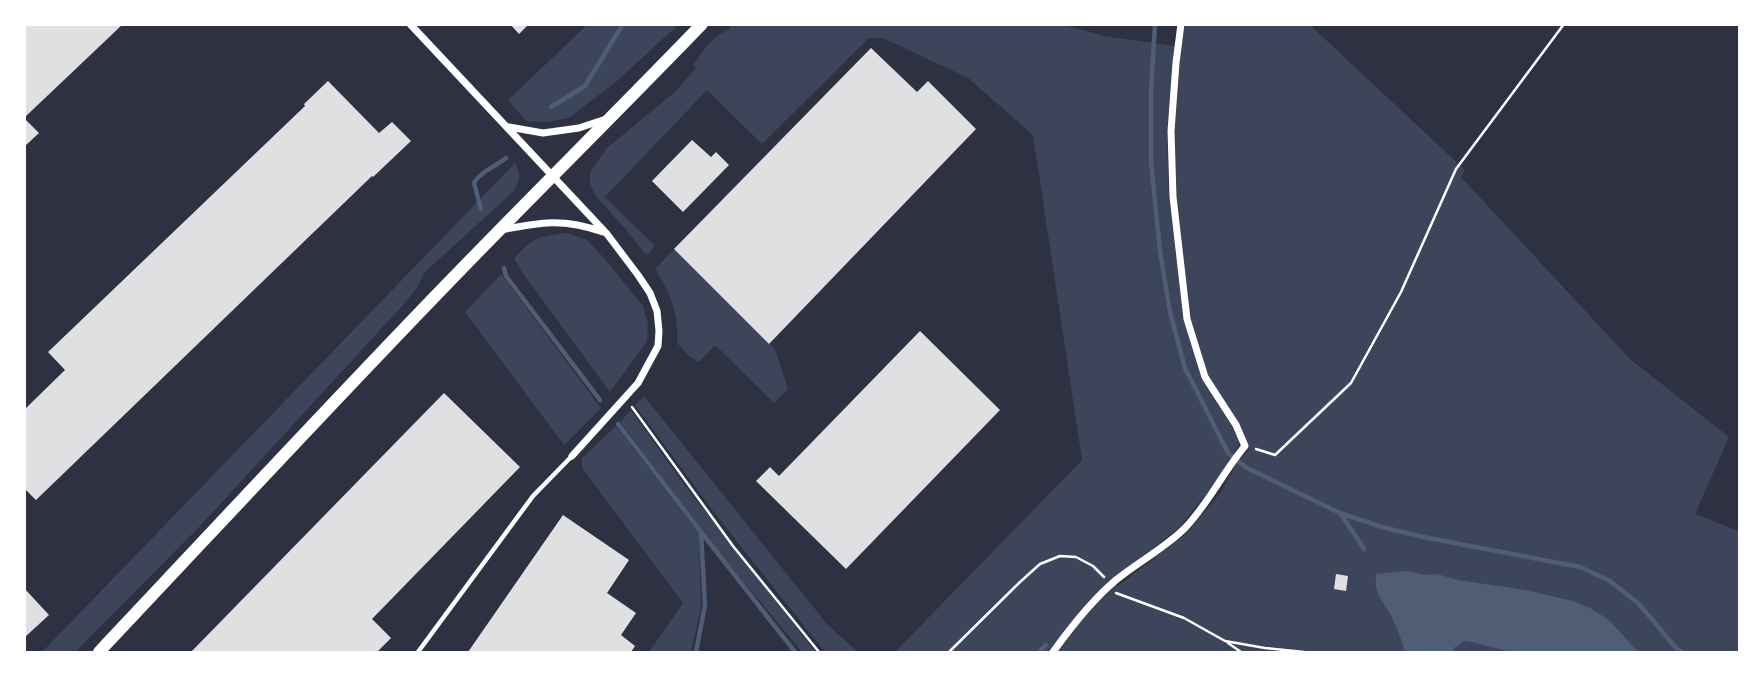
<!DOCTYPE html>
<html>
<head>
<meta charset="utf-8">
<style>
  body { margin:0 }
  #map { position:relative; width:1764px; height:677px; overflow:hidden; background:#2d3142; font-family:Overpass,sans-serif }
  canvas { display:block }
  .frame { position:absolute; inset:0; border:26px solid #fff; pointer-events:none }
</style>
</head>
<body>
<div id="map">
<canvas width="1764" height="677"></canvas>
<div class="frame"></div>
</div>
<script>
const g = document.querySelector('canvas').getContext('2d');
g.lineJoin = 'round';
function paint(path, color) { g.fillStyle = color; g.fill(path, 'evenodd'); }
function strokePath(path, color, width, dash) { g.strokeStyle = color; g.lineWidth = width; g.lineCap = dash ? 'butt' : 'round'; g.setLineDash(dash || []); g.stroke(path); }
const green = new Path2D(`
  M 587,25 L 678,25 L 617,81 L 569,118 L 548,122 L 526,121 L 508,100 Z
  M 731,25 L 1064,25 L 1104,36 L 1175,46 L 1167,131 L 1169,199 L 1184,321 L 1202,378 L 1234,426 L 1240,443 L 1215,483 L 1179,528 L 1110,582 L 1118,586 L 1187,533 L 1221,492 L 1236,464 L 1249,449 L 1238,424 L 1208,376 L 1190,319 L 1176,198 L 1174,130 L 1179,64 L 1185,25 L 1310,25 L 1465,170 L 1461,177 L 1630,359 L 1729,437 L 1695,514 L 1739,531 L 1739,652 L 895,652 L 1082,460 L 1033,135 L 968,78 L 883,38 L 869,38 L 762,144 L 707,90 L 605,197 L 655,246 L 648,254 L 645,254 L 627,231 L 595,195 L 590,184 L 590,172 L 607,148 L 676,91 L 696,68 L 693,65 C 703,51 712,36 728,30 Z
  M 515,163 C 521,174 520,180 514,191 L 424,273 L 417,288 L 402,306 L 200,526 L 75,652 L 42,652 Z
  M 567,233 L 587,240 L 604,258 L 643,306 L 648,324 L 647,341 L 610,392 L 522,272 L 514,259 C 532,237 540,236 567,233 Z
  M 674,249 L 775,349 L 788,389 L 774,403 L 715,345 L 699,362 L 689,356 L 677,343 C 679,314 671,294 655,269 Z
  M 501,274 L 601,408 L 564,445 L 465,312 Z
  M 644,396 L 827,624 L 858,652 L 825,652 L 716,515 L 635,405 Z
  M 631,410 L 683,483 L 816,652 L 802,652 L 704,534 L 620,422 Z
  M 616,426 L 699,533 L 701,607 L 691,652 L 649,652 L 683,603 L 582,468 L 582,458 Z`);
const water = new Path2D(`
  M 1406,571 L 1427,575 L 1437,574 L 1458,580 L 1526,590 L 1573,601 L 1592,609 L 1609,620 L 1638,652 L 1510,652 L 1472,642 L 1464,641 L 1454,648 L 1454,652 L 1405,652 C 1402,641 1398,631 1393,620 C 1385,601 1374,598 1376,574 Z`);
const stream = new Path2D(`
  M 1155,24 L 1151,91 L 1151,162 L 1160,251 L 1170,312 L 1185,368 L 1228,453 L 1247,468 L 1340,513 L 1382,527 L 1423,537 L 1580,567 L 1610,581 L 1639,604 L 1676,648 L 1682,652
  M 551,107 L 585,86 L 623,24
  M 481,209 L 474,183 C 481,171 495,167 506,158
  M 504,268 L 506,276 L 600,400
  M 618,424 L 701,532 L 705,605 L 696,652
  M 1341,514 L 1364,549
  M 701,532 L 795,652
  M 1039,652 L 1046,645`);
const building = new Path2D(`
  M 27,24 L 123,24 L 24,118 L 24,27 Z
  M 510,24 L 529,24 L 519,34 Z
  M 871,48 L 917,92 L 928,81 L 976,129 L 769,344 L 674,249 Z
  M 328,81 L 379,133 L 392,122 L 411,141 L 373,177 L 372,176 L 36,500 L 24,488 L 24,410 L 65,370 L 48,352 L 305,106 L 304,104 Z
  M 24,118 L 39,133 L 24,147 Z
  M 692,140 L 711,157 L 716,152 L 729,165 L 683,212 L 652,181 Z
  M 920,331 L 1000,410 L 846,569 L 756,481 L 770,467 L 779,476 Z
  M 444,393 L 520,467 L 372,619 L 391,638 L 377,652 L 191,652 Z
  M 563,515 L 629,560 L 607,593 L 636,613 L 621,635 L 635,646 L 631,652 L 468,652 Z
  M 1336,574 L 1348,576 L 1346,591 L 1334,589 Z
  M 24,588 L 49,615 L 24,638 Z`);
const path = new Path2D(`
  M 632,407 L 733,546 L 819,652
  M 1256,449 L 1275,455 L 1351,383 L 1401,292 L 1456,169 L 1564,24
  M 1116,593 L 1184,618 L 1225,641 L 1265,648 L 1304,652
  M 1228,643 L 1241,652
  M 949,652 L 1020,582 L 1040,564 L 1060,556 L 1076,557 L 1093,566 L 1104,577`);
const service = new Path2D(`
  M 418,652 L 533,496 L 572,456`);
const minor = new Path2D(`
  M 410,24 L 607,234 L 638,275 L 650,293 L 657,311 L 659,331 L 658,346 L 638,383 L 572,456
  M 509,127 L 543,133 L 579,128 L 603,120
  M 501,230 C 541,222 563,218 603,232
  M 1053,652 C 1071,627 1092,600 1116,580 C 1138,562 1165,548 1185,528 C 1209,503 1223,472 1245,446 L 1236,425 L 1205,377 L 1187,319 L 1173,197 L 1171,131 L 1176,63 L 1181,24`);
const secondary = new Path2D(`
  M 99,652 C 214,530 328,407 445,286 C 530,198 617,112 702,24`);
paint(green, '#3c4559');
paint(water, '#4f5d75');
strokePath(stream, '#4f5d75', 4.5);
paint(building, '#e0e0e3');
strokePath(path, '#fff', 2.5);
strokePath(service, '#fff', 4.5);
strokePath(minor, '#fff', 7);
strokePath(secondary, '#fff', 12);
</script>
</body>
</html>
